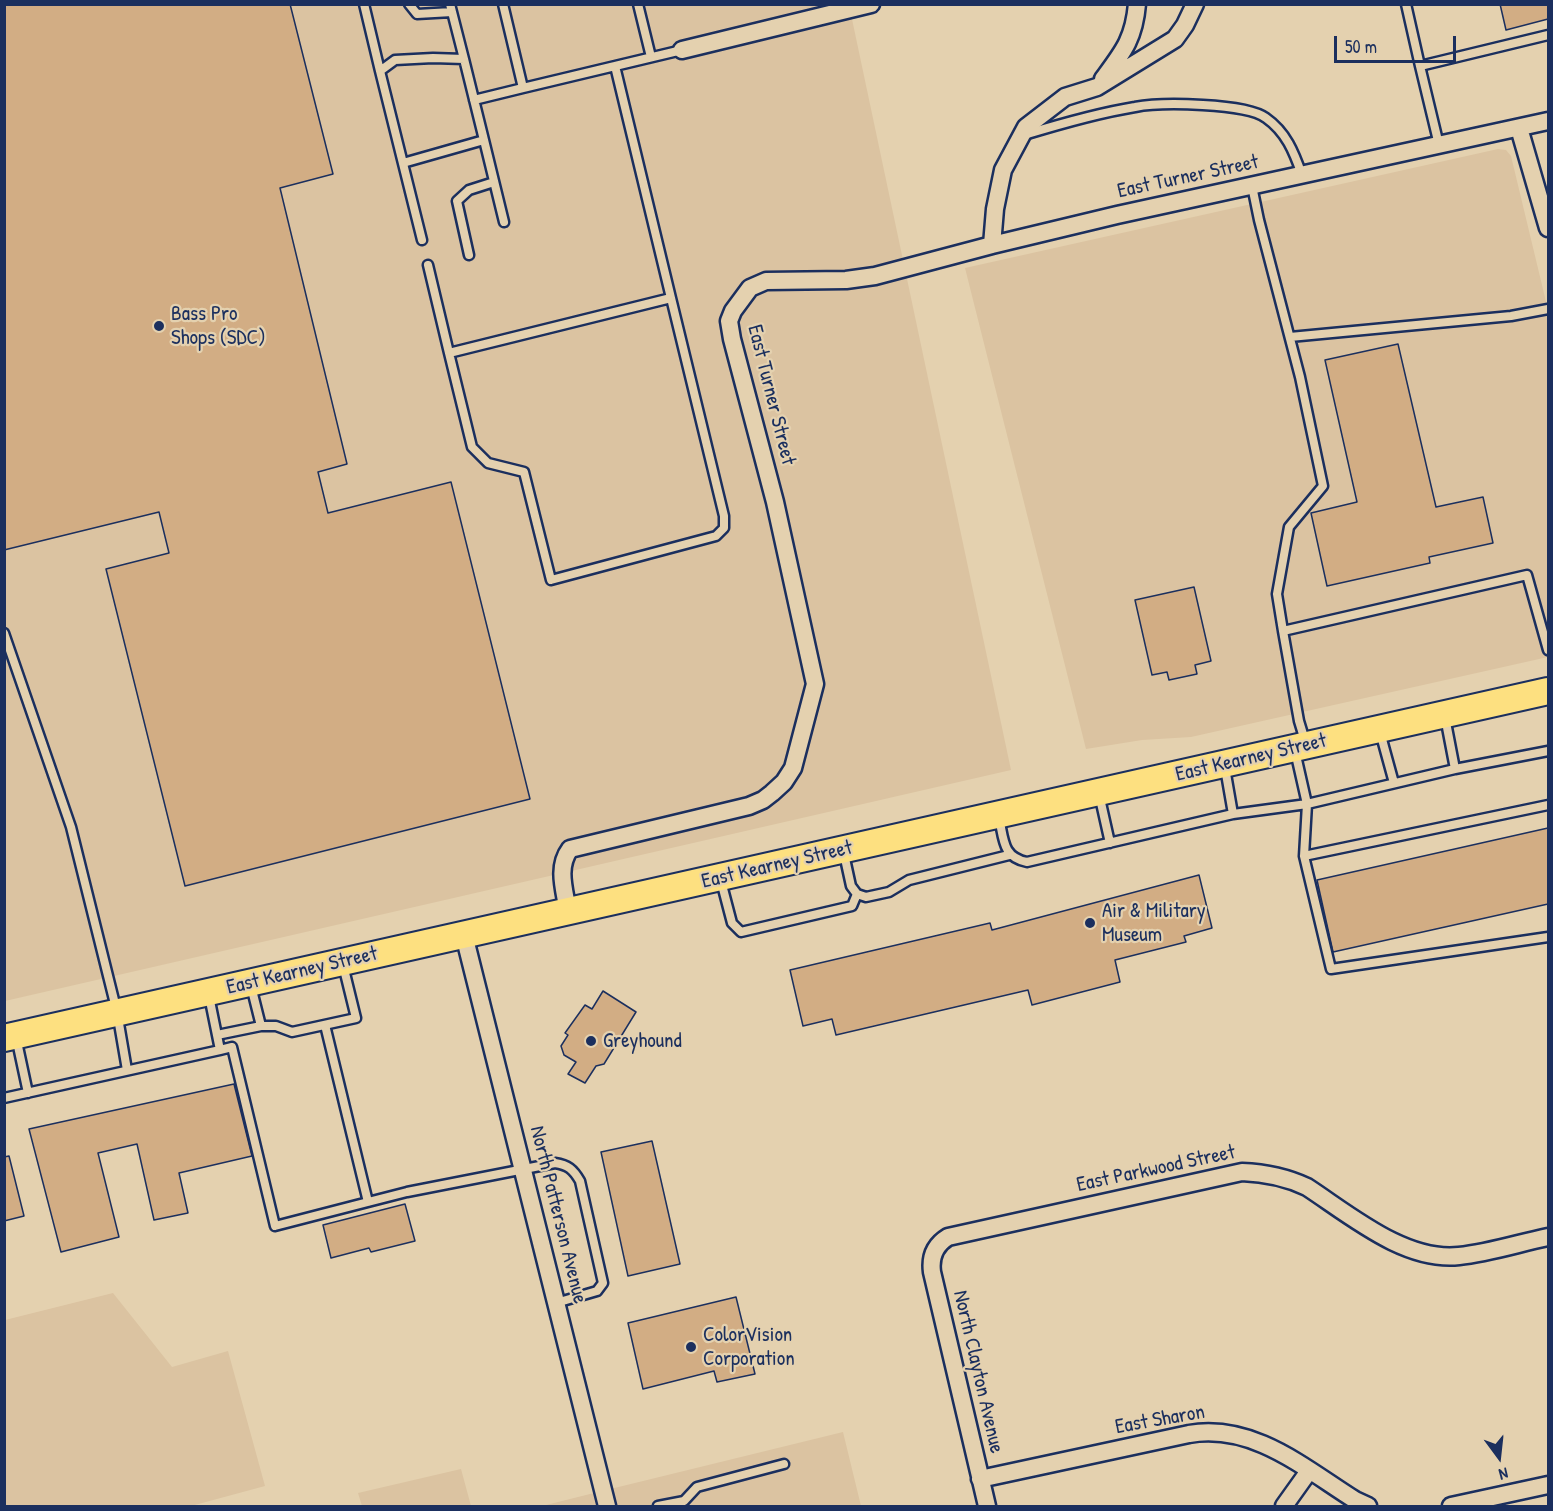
<!DOCTYPE html>
<html>
<head>
<meta charset="utf-8">
<style>
  body { margin:0 }
  #map { position:relative; width:1553px; height:1511px; overflow:hidden; background:#e4d1af; font-family:"Patrick Hand",sans-serif }
  canvas { display:block }
  .frame { position:absolute; inset:0; border:6px solid #1b2f5e; pointer-events:none }
  .north { position:absolute; left:1469px; top:1427px; width:60px; height:60px; -webkit-text-stroke:4px #e4d1af; paint-order:stroke; rotate:165deg; font-size:16px; font-weight:700; line-height:24px; text-align:center; color:#1b2f5e }
  .north::after { content:''; display:block; margin:auto; width:21px; height:27px; background:#1b2f5e; clip-path:polygon(50% 0,100% 100%,50% 72%,0 100%) }
  .scale { position:absolute; left:1334px; top:36px; width:122px; height:27px; box-sizing:border-box; border:3px solid #1b2f5e; border-top:0; padding-left:8px; font-size:18px; line-height:21px; white-space:nowrap; color:#1b2f5e; -webkit-text-stroke:4px #e4d1af; paint-order:stroke }
</style>
</head>
<body>
<div id="map">
<canvas width="1553" height="1511"></canvas>
<div class="frame"></div>
<div class="north">N</div>
<div class="scale">50 m</div>
</div>
<script>
const g = document.querySelector('canvas').getContext('2d');
g.lineJoin = 'round';
function paint(path, color) { g.fillStyle = color; g.fill(path, 'evenodd'); }
function strokePath(path, color, width, dash) { g.strokeStyle = color; g.lineWidth = width; g.lineCap = dash ? 'butt' : 'round'; g.setLineDash(dash || []); g.stroke(path); }
function label(font, color, halo, rows, align = 'center') {
  g.font = font + ' "Patrick Hand",sans-serif'; g.lineWidth = 4.5; g.setLineDash([]); g.textBaseline = 'middle'; g.strokeStyle = halo; g.fillStyle = color; for (const [text, x, y, turn = 0] of rows) {
    g.save(); g.translate(x, y); g.rotate((+turn || 0) * Math.PI / 180); g.textAlign = isNaN(turn) ? turn : align; if (halo) g.strokeText(text, 0, 0); g.fillText(text, 0, 0); g.restore();
  }
}
const built = new Path2D(`
  M 4,5 L 849,5 L 1011,770 L 5,1001 Z
  M 1498,149 L 1506,150 L 1511,156 L 1548,310 L 1548,657 L 1191,737 L 1142,740 L 1086,749 L 965,268 Z
  M 113,1293 L 172,1367 L 228,1351 L 265,1486 L 191,1506 L 5,1506 L 5,1320 Z
  M 843,1432 L 861,1506 L 542,1506 L 590,1494 Z
  M 461,1469 L 471,1506 L 362,1506 L 358,1493 Z`);
const building = new Path2D(`
  M 4,4 L 290,4 L 333,174 L 280,188 L 347,464 L 318,472 L 328,513 L 451,482 L 530,799 L 185,886 L 106,569 L 169,553 L 159,512 L 4,550 Z
  M 1500,4 L 1548,4 L 1548,19 L 1506,30 Z
  M 1398,344 L 1436,507 L 1483,497 L 1493,543 L 1429,557 L 1430,563 L 1327,586 L 1311,513 L 1357,502 L 1325,360 Z
  M 1194,587 L 1211,661 L 1195,665 L 1197,674 L 1169,680 L 1167,672 L 1152,675 L 1135,600 Z
  M 1548,828 L 1548,904 L 1333,952 L 1317,880 Z
  M 1199,875 L 1212,928 L 1184,936 L 1186,942 L 1115,960 L 1120,982 L 1032,1005 L 1028,990 L 836,1035 L 832,1019 L 803,1026 L 790,970 L 990,923 L 992,930 Z
  M 603,991 L 636,1012 L 604,1064 L 596,1066 L 585,1083 L 568,1074 L 576,1062 L 564,1055 L 561,1046 L 568,1035 L 565,1033 L 585,1005 L 592,1009 Z
  M 234,1084 L 252,1156 L 179,1173 L 188,1213 L 154,1220 L 137,1144 L 98,1153 L 119,1237 L 61,1252 L 29,1129 Z
  M 652,1141 L 680,1264 L 628,1276 L 601,1152 Z
  M 9,1156 L 24,1216 L 4,1221 L 4,1157 Z
  M 405,1204 L 415,1241 L 371,1252 L 369,1248 L 331,1258 L 323,1225 Z
  M 736,1297 L 755,1374 L 717,1382 L 714,1371 L 643,1389 L 628,1323 Z`);
const service = new Path2D(`
  M 364,4 L 380,71
  M 409,4 L 417,14 L 452,12
  M 450,4 L 464,59
  M 503,4 L 523,88 L 682,50
  M 638,4 L 651,57
  M 1406,4 L 1420,66
  M 615,66 L 671,298 L 449,353 L 472,447 L 488,463 L 524,472 L 551,580 L 716,536 L 724,528 L 724,516 L 671,298
  M 474,100 L 523,88
  M 1024,135 C 1060,124 1098,113 1135,107 C 1161,102 1246,103 1266,118 C 1286,132 1294,152 1302,175
  M 484,140 L 504,222
  M 1439,145 L 1420,66 L 1548,35
  M 403,163 L 484,140 L 464,59 L 433,58 L 395,60 L 380,71 L 422,240
  M 1252,186 L 1259,220 L 1300,377 L 1323,486 L 1289,527 L 1277,594 L 1283,631
  M 469,255 L 457,201 L 469,190 L 494,182
  M 428,265 L 449,353
  M 1290,337 L 1511,316 L 1548,309
  M 4,633 L 71,827 L 117,1012 L 127,1070
  M 1445,717 L 1455,769
  M 1380,732 L 1394,783
  M 1306,744 L 1299,721 L 1283,631 L 1527,575 L 1548,650
  M 1295,751 L 1307,804 L 1304,856 L 1548,805
  M 1225,768 L 1233,814
  M 1099,794 L 1110,843
  M 999,818 C 1004,839 1002,857 1027,862 L 1233,814 L 1307,804 L 1455,769 L 1548,751
  M 844,854 L 851,886 L 857,894 L 866,897 L 889,892 L 909,880 L 1009,855
  M 1304,856 L 1331,969 L 1548,937
  M 721,881 L 732,923 L 741,932 L 852,906 L 857,894
  M 251,986 L 261,1026
  M 325,1025 L 368,1202 L 407,1192 L 555,1163 C 568,1165 573,1169 580,1181 L 603,1283 L 597,1291 L 556,1303
  M 217,1035 L 261,1026 L 276,1026 L 292,1032 L 356,1018 L 343,965
  M 16,1037 L 28,1093
  M 220,1050 L 232,1047 L 275,1226 L 368,1202
  M 4,1098 L 220,1050 L 209,996
  M 658,1506 L 684,1501 L 697,1487 L 784,1464`);
const minor = new Path2D(`
  M 682,50 L 871,4
  M 1103,79 C 1123,52 1134,39 1137,4
  M 1519,128 L 1548,228
  M 992,245 L 995,209 L 1003,170 L 1026,127 L 1065,97 L 1097,87 L 1175,39 L 1185,25 L 1195,4
  M 568,912 C 565,891 556,868 570,849 L 749,806 L 763,800 L 772,793 L 784,782 L 793,768 L 815,684 L 775,502 L 732,339 L 729,321 L 733,311 L 750,288 L 766,281 L 846,280 L 875,276 L 992,245 L 1117,215 L 1548,121
  M 464,935 L 607,1506
  M 980,1479 L 1189,1434 C 1253,1423 1304,1468 1355,1500 L 1368,1506
  M 987,1506 L 932,1272 C 930,1257 935,1245 948,1237 L 1242,1172 C 1266,1173 1286,1177 1307,1187 C 1350,1215 1405,1262 1459,1256 C 1489,1253 1519,1243 1548,1237
  M 1284,1506 L 1309,1471
  M 1451,1506 L 1548,1485`);
const primary = new Path2D(`
  M 4,1038 L 1548,691`);
const markers = [
  [159,326,6,"#1b2f5e"],
  [1090,923,6,"#1b2f5e"],
  [591,1041,6,"#1b2f5e"],
  [691,1347,6,"#1b2f5e"]
];
const streetNames = [
  ["East Turner Street",1188,177,-12],
  ["East Turner Street",771,395,76],
  ["East Kearney Street",1251,758,-13],
  ["East Kearney Street",777,865,-13],
  ["East Kearney Street",302,971,-13],
  ["East Parkwood Street",1156,1169,-12],
  ["North Patterson Avenue",558,1215,76],
  ["North Clayton Avenue",978,1372,77],
  ["East Sharon",1160,1420,-10]
];
const poiNames = [
  ["Bass Pro",171,314],
  ["Shops (SDC)",171,338],
  ["Air & Military",1102,911],
  ["Museum",1102,935],
  ["Greyhound",603,1041],
  ["ColorVision",703,1335],
  ["Corporation",703,1359]
];
paint(built, '#dbc3a1');
paint(building, '#d2ad84');
strokePath(building, '#1b2f5e', 1.5);
strokePath(service, '#1b2f5e', 13);
strokePath(minor, '#1b2f5e', 21);
strokePath(primary, '#1b2f5e', 30);
strokePath(service, '#e4d1af', 8);
strokePath(minor, '#e4d1af', 16);
strokePath(primary, '#fde080', 26);
for (const [x, y, r, color] of markers) { const dot = new Path2D(); dot.arc(x, y, r, 0, 2 * Math.PI); g.fillStyle = color; g.fill(dot); strokePath(dot, '#e4d1af', 2); }
label('21px', '#1b2f5e', '#e4d1af', streetNames);
label('21px', '#1b2f5e', '#e4d1af', poiNames, 'left');
</script>
</body>
</html>
